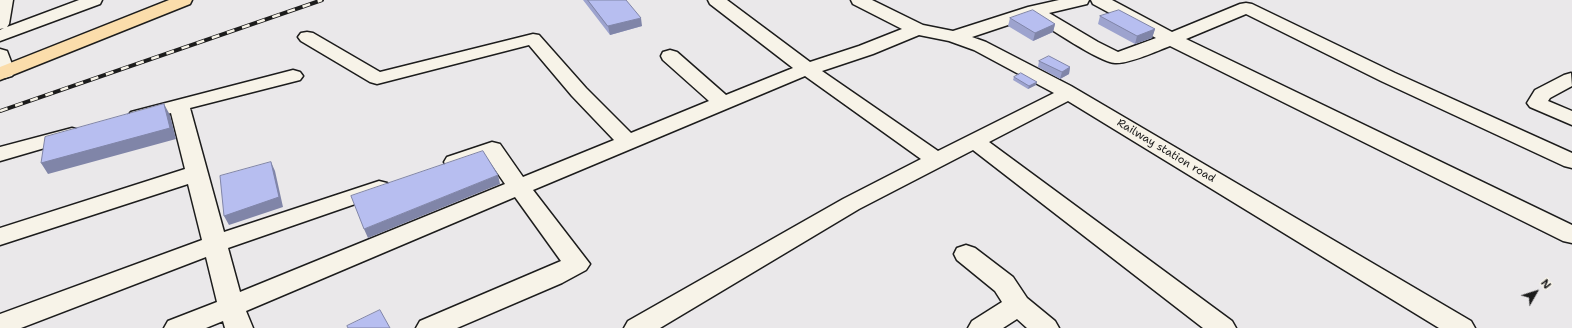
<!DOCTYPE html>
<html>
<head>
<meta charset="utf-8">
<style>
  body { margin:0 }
  #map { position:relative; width:1572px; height:328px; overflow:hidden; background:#eae8ea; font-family:"Shantell Sans",sans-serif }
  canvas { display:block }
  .north { position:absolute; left:1516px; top:272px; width:40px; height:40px; -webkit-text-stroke:3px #f7f3e8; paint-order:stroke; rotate:51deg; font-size:11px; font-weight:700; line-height:16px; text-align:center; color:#1c1c1c }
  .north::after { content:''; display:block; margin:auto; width:14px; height:18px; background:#1c1c1c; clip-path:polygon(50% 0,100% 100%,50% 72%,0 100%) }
</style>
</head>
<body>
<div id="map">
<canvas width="1572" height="328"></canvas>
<div class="north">N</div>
</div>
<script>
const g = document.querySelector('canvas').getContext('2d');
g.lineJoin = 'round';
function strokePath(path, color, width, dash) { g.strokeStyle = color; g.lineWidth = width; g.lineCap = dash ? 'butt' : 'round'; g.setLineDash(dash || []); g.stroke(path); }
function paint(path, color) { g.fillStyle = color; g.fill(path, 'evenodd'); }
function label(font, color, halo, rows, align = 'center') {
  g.font = font + ' "Shantell Sans",sans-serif'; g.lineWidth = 3.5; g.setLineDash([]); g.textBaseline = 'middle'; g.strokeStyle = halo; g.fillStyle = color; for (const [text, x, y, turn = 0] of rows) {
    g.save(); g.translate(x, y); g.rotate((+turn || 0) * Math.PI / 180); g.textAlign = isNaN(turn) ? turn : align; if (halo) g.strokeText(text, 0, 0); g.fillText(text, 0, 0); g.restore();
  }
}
const minor = new Path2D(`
  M 0,0 L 13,0 L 9,24 L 7,27 L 79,0 L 102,0 L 100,4 L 0,41 L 0,30 L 4,28 L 0,29 Z
  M 708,0 L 727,0 L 810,62 L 859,46 L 902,29 L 853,4 L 851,0 L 872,0 L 923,25 L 953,31 L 1028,7 L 1059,0 L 1089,0 L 1087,4 L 1049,13 L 1098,42 L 1118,52 L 1156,38 L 1093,4 L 1091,0 L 1112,0 L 1172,32 L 1240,4 L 1246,3 L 1252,4 L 1395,73 L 1572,153 L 1572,168 L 1564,166 L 1381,81 L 1246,14 L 1186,39 L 1572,225 L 1572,243 L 1563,241 L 1170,46 C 1157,51 1129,64 1115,63 C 1099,62 1048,27 1032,17 L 972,37 L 986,42 L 1071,86 L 1471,321 L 1475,328 L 1439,328 L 1068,101 L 989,142 L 1232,321 L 1236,328 L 1203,328 L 973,150 L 859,209 L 660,328 L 624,328 L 628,321 L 843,199 L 921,159 L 805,76 L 533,190 L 590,264 L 586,270 L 562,283 L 457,328 L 416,328 L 420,321 L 561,261 L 515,197 L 246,311 L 253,328 L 225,328 L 223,321 L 206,328 L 164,328 L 168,321 L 217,302 L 206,257 L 21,328 L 0,328 L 0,314 L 202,240 L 188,184 L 0,245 L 0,228 L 185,169 L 171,113 L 138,122 L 131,120 L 128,116 L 131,112 L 293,70 L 300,72 L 303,76 L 300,80 L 190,108 L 224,232 L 379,181 L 387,183 L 390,188 L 387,193 L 228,248 L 240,292 L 505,184 L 487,158 L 455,169 L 447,167 L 444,162 L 447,157 L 492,142 L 500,144 L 523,177 L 614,140 L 572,96 L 529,45 L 377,84 L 370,82 L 301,41 L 298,37 L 301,33 L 307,32 L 313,33 L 380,72 L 533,34 L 539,35 L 586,88 L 631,133 L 709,101 L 663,60 L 661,56 L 663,52 L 670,50 L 677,52 L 726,95 L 793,68 L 710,4 ZM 919,35 L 949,41 L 974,50 L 1054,93 L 938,151 L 822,71 L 873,54 Z
  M 0,49 L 7,51 L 15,72 L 12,76 L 5,78 L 0,76 Z
  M 1571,73 L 1572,86 L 1550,98 L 1548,101 L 1572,111 L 1572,125 L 1530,107 L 1527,103 L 1535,90 L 1564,75 Z
  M 72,128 L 79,130 L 83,134 L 79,138 L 0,161 L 0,147 Z
  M 966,245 L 975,248 L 1013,277 L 1027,298 L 1055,321 L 1059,328 L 1027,328 L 1017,319 L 1003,328 L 968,328 L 972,321 L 1002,302 L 995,291 L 957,260 L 954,254 L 957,248 Z`);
const major = new Path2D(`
  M 169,0 L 192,0 L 190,4 L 0,80 L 0,67 Z`);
const rail = new Path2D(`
  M 0,111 L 322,0`);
const wall = new Path2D(`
  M 583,0 L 626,0 L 642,26 L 610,35 Z
  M 1100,16 L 1155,29 L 1152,38 L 1135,44 L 1098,24 Z
  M 1010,18 L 1055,24 L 1053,32 L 1033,41 L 1008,26 Z
  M 1039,61 L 1070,67 L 1069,74 L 1060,79 L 1038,67 Z
  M 1014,77 L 1036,85 L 1028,89 L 1013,80 Z`);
const shadedWall = new Path2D(`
  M 641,18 L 642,26 L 610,35 L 608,26 Z
  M 1055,24 L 1053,32 L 1033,41 L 1035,33 Z
  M 1155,29 L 1152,38 L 1135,44 L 1137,36 Z
  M 1070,67 L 1069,74 L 1060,79 L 1062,72 Z
  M 1037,82 L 1036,85 L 1028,89 L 1029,86 Z
  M 164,104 L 170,115 L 176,139 L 48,174 L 41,163 Z
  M 271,162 L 275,171 L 283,207 L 229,225 L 224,216 Z
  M 498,175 L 500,184 L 368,238 L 364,229 Z`);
const building = new Path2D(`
  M 588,0 L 626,0 L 641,18 L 608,26 Z
  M 1033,10 L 1055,24 L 1035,33 L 1010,18 Z
  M 1119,10 L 1155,29 L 1137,36 L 1100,16 Z
  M 1049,56 L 1070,67 L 1062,72 L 1039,61 Z
  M 1021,73 L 1037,82 L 1029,86 L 1014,77 Z
  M 164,104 L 170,128 L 41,163 L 45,137 Z
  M 483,151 L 498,175 L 364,229 L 351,196 Z
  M 271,162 L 279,197 L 224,216 L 220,176 Z
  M 380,310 L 390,328 L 348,328 L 347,326 Z`);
const streetNames = [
  ["Railway station road",1166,151,31]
];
strokePath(minor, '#1c1c1c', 3);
strokePath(major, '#1c1c1c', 3);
paint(minor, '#f7f3e8');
paint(major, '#fbddab');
strokePath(rail, '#1c1c1c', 4);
strokePath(rail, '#f7f3e8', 2.5, [8]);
paint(wall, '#9da3ce');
paint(shadedWall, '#8085a8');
paint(building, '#b7bef0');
strokePath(building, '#8085a8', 1);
label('11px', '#1c1c1c', '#f7f3e8', streetNames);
</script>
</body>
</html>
